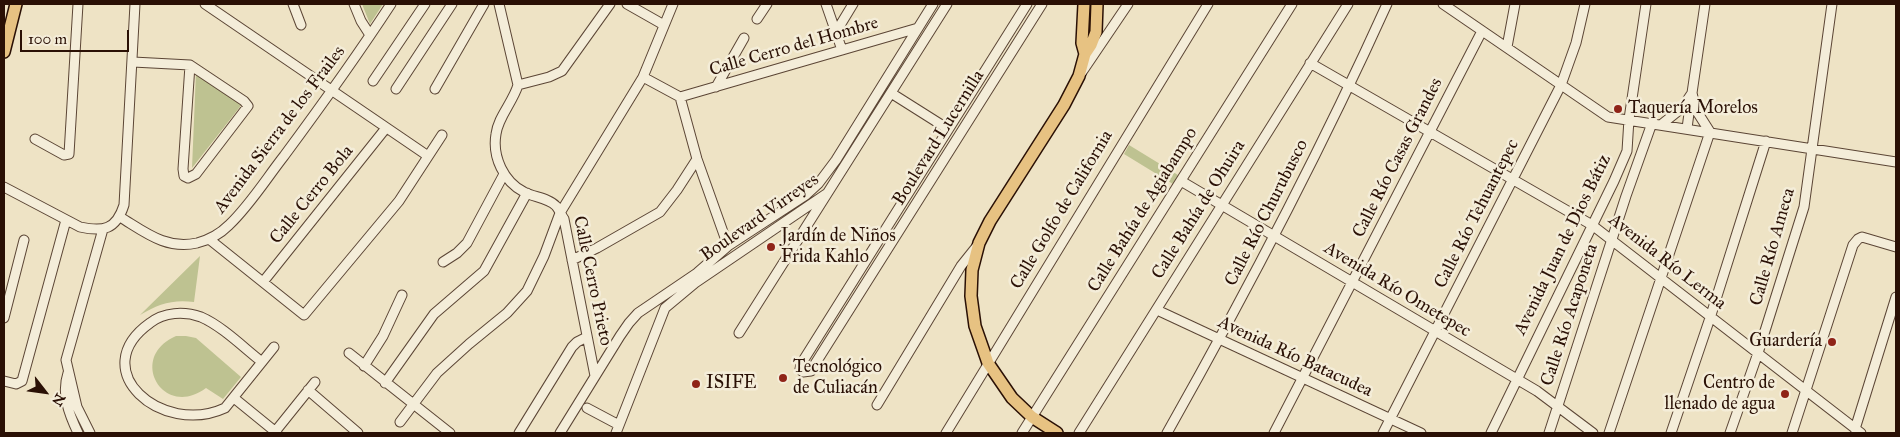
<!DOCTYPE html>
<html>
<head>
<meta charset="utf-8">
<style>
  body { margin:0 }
  #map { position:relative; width:1900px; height:437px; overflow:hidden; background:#eee3c5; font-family:"IM FELL Great Primer",serif }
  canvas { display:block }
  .frame { position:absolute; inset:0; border:5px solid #2a1005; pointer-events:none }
  .north { position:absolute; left:20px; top:367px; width:50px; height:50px; -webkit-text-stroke:4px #f4edd9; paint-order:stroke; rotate:120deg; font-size:14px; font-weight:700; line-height:20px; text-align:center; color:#2a1005 }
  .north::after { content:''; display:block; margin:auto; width:18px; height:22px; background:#2a1005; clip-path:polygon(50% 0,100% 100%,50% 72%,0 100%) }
  .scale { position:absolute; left:20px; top:30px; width:109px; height:22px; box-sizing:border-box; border:2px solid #2a1005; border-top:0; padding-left:6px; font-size:15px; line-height:18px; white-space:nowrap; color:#2a1005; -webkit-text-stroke:4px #f4edd9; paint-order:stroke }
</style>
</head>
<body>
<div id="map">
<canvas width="1900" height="437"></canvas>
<div class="frame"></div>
<div class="north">N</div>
<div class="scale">100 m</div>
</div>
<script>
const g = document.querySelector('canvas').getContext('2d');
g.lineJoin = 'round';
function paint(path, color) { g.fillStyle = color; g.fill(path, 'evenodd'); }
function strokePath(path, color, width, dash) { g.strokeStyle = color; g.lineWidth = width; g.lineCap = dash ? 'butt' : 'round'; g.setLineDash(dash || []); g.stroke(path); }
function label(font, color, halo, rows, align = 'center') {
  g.font = font + ' "IM FELL Great Primer",serif'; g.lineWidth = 5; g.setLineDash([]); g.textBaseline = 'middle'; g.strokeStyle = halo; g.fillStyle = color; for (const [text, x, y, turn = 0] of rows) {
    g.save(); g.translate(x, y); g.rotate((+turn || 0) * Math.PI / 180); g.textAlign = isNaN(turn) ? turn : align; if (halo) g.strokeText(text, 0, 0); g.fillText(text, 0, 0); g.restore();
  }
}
const green = new Path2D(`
  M 362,4 L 383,4 L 370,24 Z
  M 196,72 L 243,103 L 192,168 Z
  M 1129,145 L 1178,175 L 1173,184 L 1124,154 Z
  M 200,256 L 194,302 C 173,299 158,304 140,315 Z
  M 176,336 L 186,336 L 196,338 L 241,377 L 223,399 L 206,388 C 163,420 127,357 176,336 Z`);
const minor = new Path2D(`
  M 205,4 L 428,156
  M 293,4 L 301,25
  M 354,4 L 361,21 L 370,35
  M 499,4 L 518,85 C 513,102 498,117 496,134 C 492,157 504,182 524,192 C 533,197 549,198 556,206 C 559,209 561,215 564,219 L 595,376
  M 627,4 L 664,25
  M 826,4 L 842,50
  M 1027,4 L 801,364 L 800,369 L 803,372 L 811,371 L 815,364 L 1042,4
  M 1443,4 L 1608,117 L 1896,162
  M 757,19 L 767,4
  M 836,32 L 853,4
  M 1507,47 L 1515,4
  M 133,62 L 190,65
  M 1310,63 L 1592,225 L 1861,433
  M 190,65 L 244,101 L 248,106 L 196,174 L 188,178 L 184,176 L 183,169 Z
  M 1082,72 L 1128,4
  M 643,77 L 680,97
  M 373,81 L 425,4
  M 518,85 L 549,77 L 562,71 L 610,4
  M 716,87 L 744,38
  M 396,89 L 452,4
  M 435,89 L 484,4
  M 891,93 L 948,129
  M 680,97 L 918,28
  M 680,97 L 697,159 L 728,246
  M 1662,124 L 1682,108 L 1692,93 L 1705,4
  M 1687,128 L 1691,99
  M 35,139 L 64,155 L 69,154 L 78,4
  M 1181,181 L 1537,391 L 1593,433
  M 4,187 L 80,227 C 103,232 116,230 124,205 L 135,4
  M 120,217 C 145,232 166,250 197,243 C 209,240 220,234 229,225 C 250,205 266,179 284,156 C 321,106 357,56 391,4
  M 209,239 L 304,315 L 399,201 L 442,135
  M 572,260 L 597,248 L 660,212 L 677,190 L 697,159
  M 443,262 L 457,253 L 467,243 L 504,174
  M 263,282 L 386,128
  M 1157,310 L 1421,433
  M 4,318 L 24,240
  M 739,333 L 947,4
  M 349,353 L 450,433
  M 262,362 C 244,348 222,326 201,317 C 184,311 164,312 150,323 C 84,370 162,437 225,408 L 274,347
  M 364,366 L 383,336 L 402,295
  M 68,373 C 61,394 69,414 78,433
  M 4,381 L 16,384 L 22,381 L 66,220
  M 385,383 L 434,314 L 484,271 L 527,193
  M 308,390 L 358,433
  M 234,398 L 277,433
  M 877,405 L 961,266 L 977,246
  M 587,408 L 619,425
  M 400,422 L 437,373 L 469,344 L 507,313 L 527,291 L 544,256 L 560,213 L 643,77 L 673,4
  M 1855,429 L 1896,297
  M 90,433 L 77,407 L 66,360 L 103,229
  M 274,433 L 315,382
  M 519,433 L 572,347 L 577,342 L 587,337
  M 560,433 L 620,336 L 629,323 L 638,313 L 697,273 L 728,246 L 806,195 L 818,184 L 836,160 L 933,4
  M 616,433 L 665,308 L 695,283 L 826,194
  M 946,433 L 1208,4
  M 1022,433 L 1292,4
  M 1079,433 L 1348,4
  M 1167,433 C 1246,293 1321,150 1387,4
  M 1274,433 L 1482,31
  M 1383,433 L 1561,85 L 1576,43 L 1585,4
  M 1491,433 L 1614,181 L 1627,151 L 1629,119 L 1646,4
  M 1549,433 L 1626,196 L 1652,123
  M 1609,433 L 1710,132 L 1696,110 L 1692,93
  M 1671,433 L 1711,315 L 1766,141
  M 1730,433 L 1758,353 L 1804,207 L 1832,4
  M 1792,433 L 1853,245 L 1858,239 L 1862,237 L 1896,247`);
const major = new Path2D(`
  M 1084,4 L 1082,43 L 1085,54
  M 4,52 L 16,4
  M 1057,433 L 1032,417 L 1012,398 L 988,363 L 975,326 L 971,296 L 972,270 L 979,243 L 990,221 L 1064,105 L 1079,76 L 1085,54 L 1091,45 L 1096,32 L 1097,4`);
const markers = [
  [1618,109,5,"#8f2418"],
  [771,247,5,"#8f2418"],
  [1832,342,5,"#8f2418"],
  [783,378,5,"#8f2418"],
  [696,384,5,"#8f2418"],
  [1785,394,5,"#8f2418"]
];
const streetNames = [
  ["Calle Cerro del Hombre",794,47,-16],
  ["Avenida Sierra de los Frailes",280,130,-53],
  ["Boulevard Lucernilla",939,138,-58],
  ["Calle Río Casas Grandes",1398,158,-63],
  ["Calle Cerro Bola",312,195,-51],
  ["Calle Golfo de California",1062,210,-59],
  ["Calle Bahía de Agiabampo",1143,210,-58],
  ["Calle Bahía de Ohuira",1199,210,-58],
  ["Calle Río Churubusco",1267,213,-63],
  ["Calle Río Tehuantepec",1477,214,-63],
  ["Boulevard Virreyes",760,218,-35],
  ["Avenida Juan de Dios Bátiz",1563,245,-64],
  ["Calle Río Ameca",1773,247,-74],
  ["Avenida Río Lerma",1667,262,38],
  ["Calle Cerro Prieto",592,281,78],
  ["Avenida Río Ometepec",1397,290,31],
  ["Calle Río Acaponeta",1570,315,-72],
  ["Avenida Río Batacudea",1295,357,25]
];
const poiNames = [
  ["Taquería Morelos",1628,109],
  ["Jardín de Niños",781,237],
  ["Frida Kahlo",781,258],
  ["Guardería",1822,342,"right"],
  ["Tecnológico",793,368],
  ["de Culiacán",793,389],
  ["ISIFE",706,384],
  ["Centro de",1775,384,"right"],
  ["llenado de agua",1775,405,"right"]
];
paint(green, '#bec291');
strokePath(minor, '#5b4535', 11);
strokePath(major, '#2a1005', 14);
strokePath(minor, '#f4edd9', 9);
strokePath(major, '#e7c282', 11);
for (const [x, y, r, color] of markers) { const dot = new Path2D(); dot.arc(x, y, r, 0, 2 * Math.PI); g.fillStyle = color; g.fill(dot); strokePath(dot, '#f4edd9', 2); }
label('18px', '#2a1005', '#f4edd9', streetNames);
label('18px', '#2a1005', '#f4edd9', poiNames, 'left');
</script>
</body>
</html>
